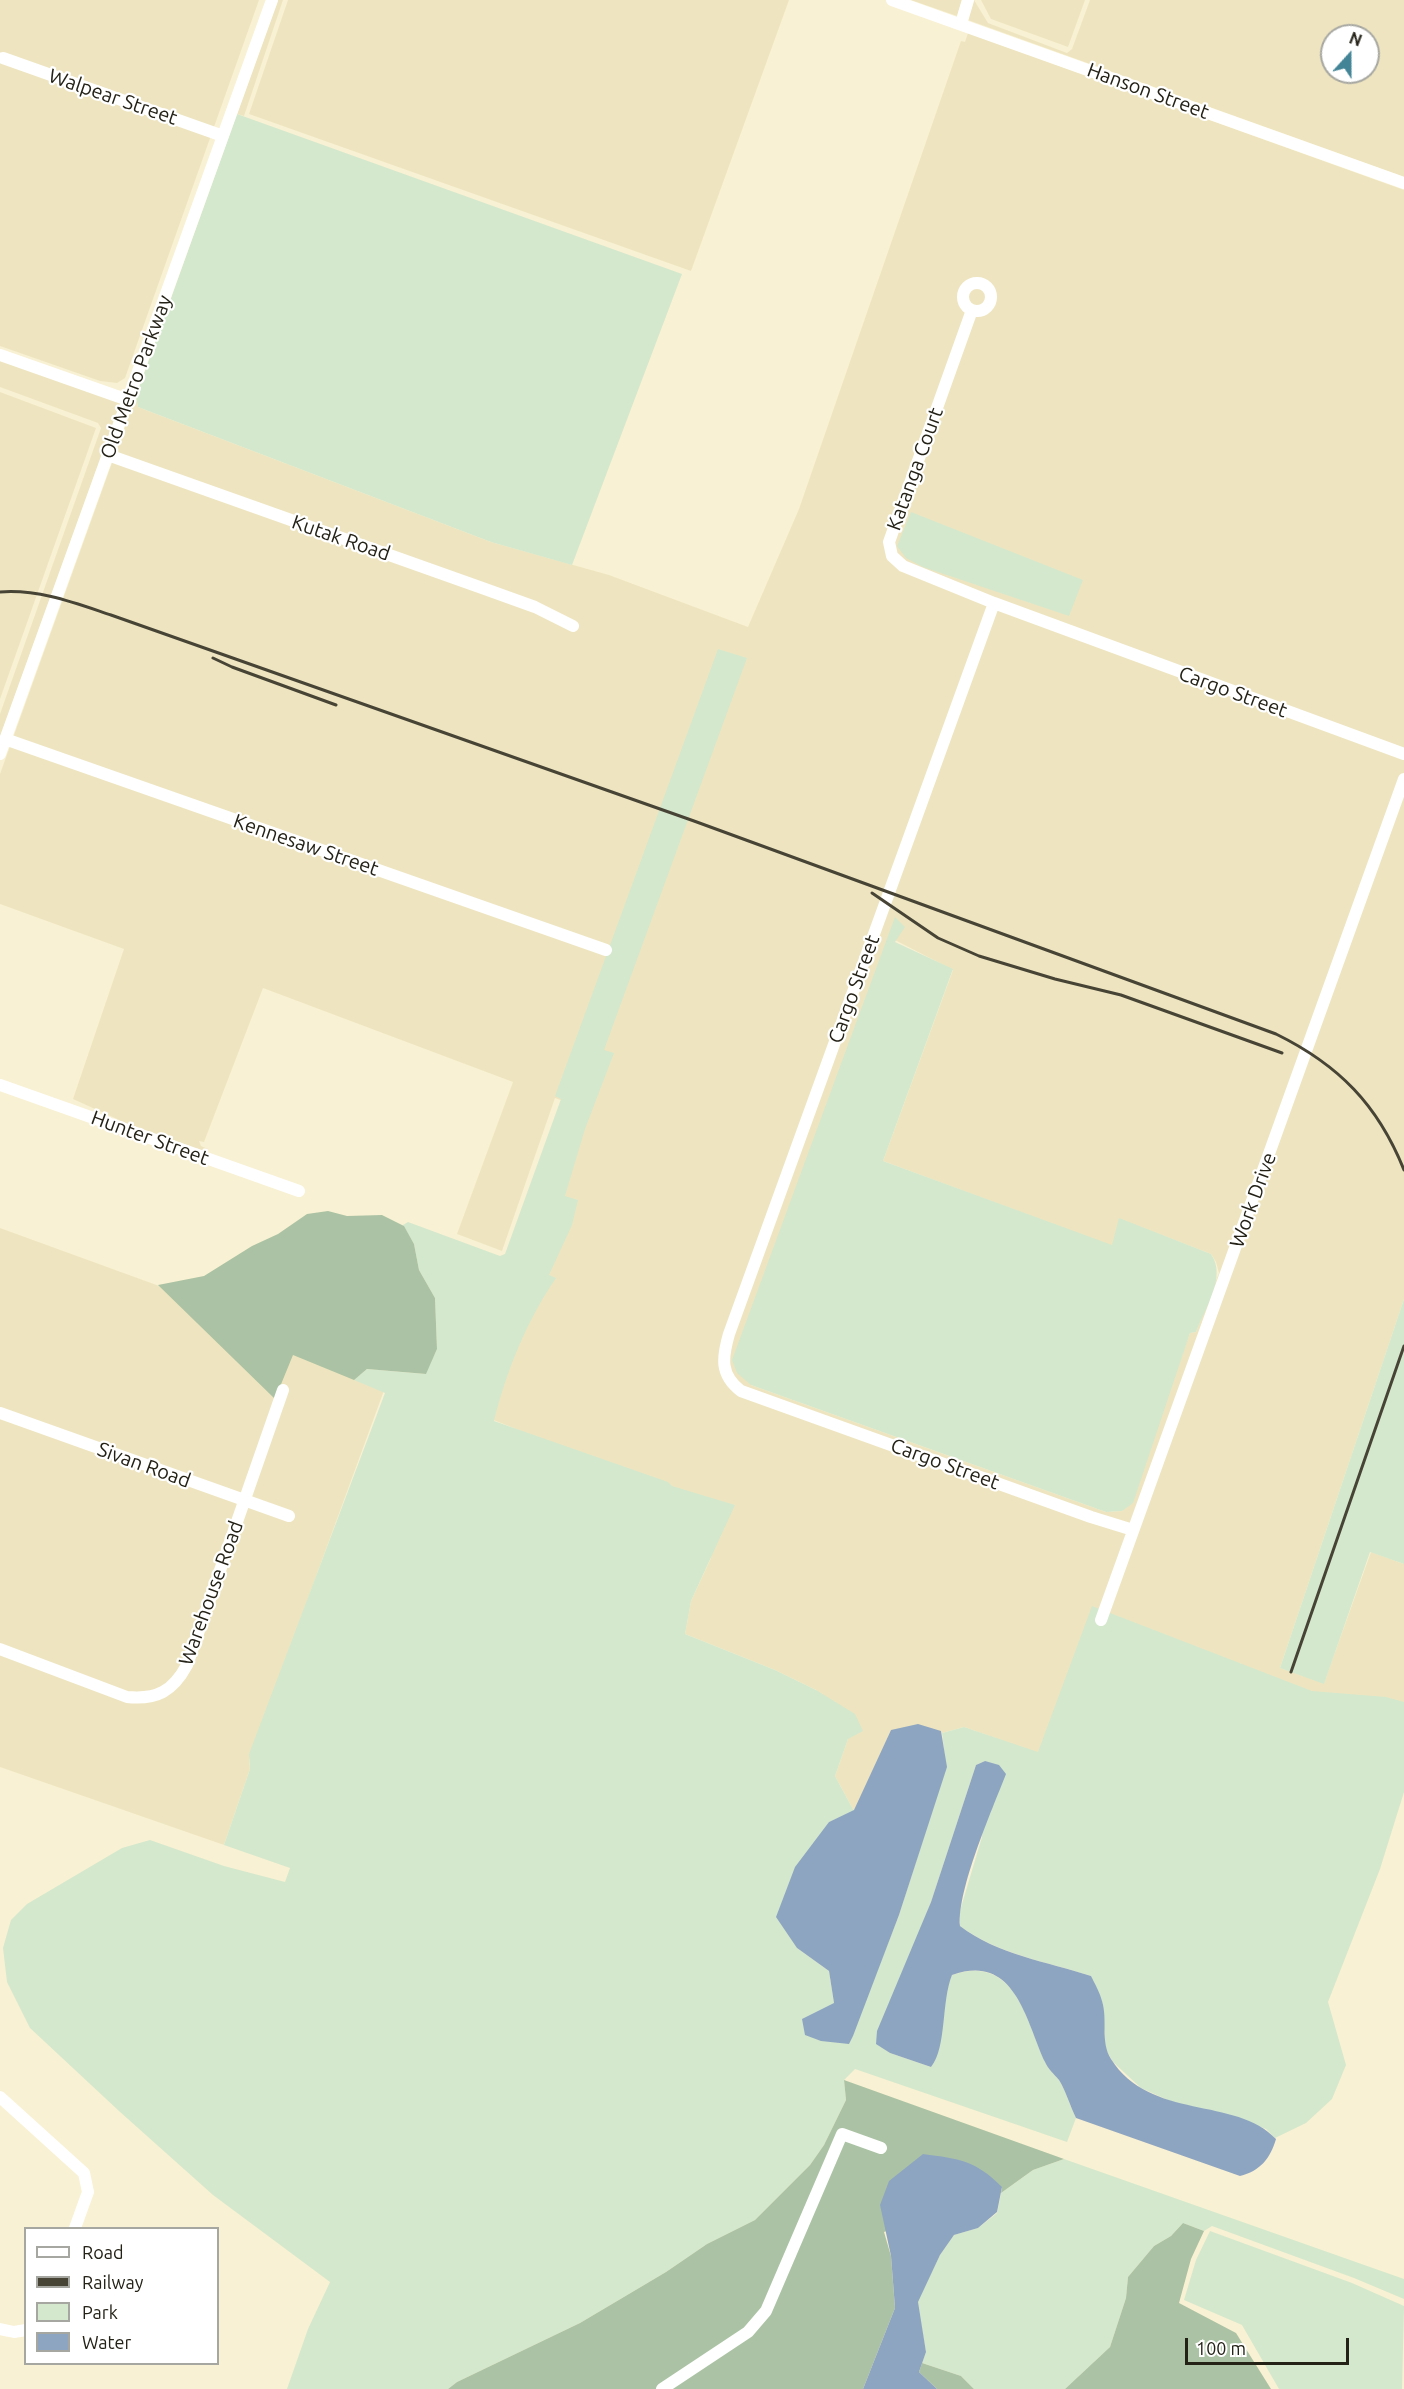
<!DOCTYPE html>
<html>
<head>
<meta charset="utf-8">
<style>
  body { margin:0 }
  #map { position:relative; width:1404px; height:2389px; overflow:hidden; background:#f9f1d3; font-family:Ubuntu,sans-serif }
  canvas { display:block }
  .legend { position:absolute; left:24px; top:2227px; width:195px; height:138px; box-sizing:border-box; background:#fff; border:2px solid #a7a7a2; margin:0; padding:8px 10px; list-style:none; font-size:18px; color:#242217 }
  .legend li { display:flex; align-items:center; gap:12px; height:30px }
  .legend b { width:30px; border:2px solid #a7a7a2 }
  .north { position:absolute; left:1320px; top:24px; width:60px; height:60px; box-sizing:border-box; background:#fff; border:2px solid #a7a7a2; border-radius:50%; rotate:21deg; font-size:16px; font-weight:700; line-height:24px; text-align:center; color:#242217 }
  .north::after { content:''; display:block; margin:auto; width:21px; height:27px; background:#438597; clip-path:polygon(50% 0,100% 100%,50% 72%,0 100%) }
  .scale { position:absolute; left:1185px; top:2338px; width:164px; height:27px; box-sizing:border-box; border:3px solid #242217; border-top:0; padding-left:8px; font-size:18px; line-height:21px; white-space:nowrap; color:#242217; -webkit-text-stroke:4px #fff; paint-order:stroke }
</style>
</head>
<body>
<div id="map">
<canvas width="1404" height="2389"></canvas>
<ul class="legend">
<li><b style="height:8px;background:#fff"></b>Road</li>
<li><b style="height:8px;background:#474436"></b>Railway</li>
<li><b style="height:16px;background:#d4e8cd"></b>Park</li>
<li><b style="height:16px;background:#8ea5c2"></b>Water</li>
</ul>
<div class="north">N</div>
<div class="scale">100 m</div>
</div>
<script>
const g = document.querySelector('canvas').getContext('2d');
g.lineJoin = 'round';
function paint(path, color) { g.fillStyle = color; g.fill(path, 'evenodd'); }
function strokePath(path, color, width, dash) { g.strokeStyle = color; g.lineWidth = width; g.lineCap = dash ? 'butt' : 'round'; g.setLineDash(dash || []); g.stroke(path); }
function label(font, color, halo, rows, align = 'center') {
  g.font = font + ' Ubuntu,sans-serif'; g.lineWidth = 4.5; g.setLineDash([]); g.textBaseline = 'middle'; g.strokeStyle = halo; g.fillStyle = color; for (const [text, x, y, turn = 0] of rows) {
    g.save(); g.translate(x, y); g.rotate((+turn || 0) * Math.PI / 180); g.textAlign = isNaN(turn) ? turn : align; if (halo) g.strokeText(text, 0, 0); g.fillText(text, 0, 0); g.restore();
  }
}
const built = new Path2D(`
  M 0,0 L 259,0 L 125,378 L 117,383 L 100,381 L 0,346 Z
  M 278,0 L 283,0 L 244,116 L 237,114 Z
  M 288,0 L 789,0 L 691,271 L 249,114 Z
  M 911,0 L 962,0 L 957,16 Z
  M 974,0 L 988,23 L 1067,53 L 1072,49 L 1090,0 L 1404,0 L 1404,177 L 968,20 ZM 1332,36 L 1368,36 L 1368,72 L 1332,72 Z
  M 981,0 L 1085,0 L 1068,47 L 991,19 Z
  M 968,33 L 1404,190 L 1404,1299 L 1280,1668 L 1324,1683 L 1371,1552 L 1404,1564 L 1404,1728 L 1038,1753 L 964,1727 L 942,1733 L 941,1731 L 891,1730 L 854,1811 L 835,1776 L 848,1739 L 816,1690 L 775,1670 L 685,1634 L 691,1601 L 711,1558 L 526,1433 L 486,1417 L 590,1111 L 555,1098 L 502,1251 L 457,1234 L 513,1082 L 263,988 L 204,1142 L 199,1141 L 201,1146 L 208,1149 L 205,1159 L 73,1099 L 124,949 L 0,904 L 0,774 L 136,396 L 138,407 L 491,542 L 609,575 L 748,627 L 799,509 L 961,41 L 965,42 ZM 891,938 L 953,970 L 883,1161 L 1112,1246 L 1130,1223 L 1211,1254 L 1216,1262 L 1219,1273 L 1196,1332 L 1190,1333 L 1122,1511 L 1106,1512 L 751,1385 Z
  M 0,352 L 124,393 L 0,737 L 0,714 L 101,428 L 98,423 L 0,387 Z
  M 0,392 L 96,428 L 0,699 Z
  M 0,1228 L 162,1287 L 184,1308 L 386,1385 L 249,1760 L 250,1769 L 224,1845 L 0,1767 Z`);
const green = new Path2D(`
  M 237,114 L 682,274 L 572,565 L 491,542 L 138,407 L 136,396 Z
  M 911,512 L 1083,580 L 1069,616 L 923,567 L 906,558 L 897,546 Z
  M 718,649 L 747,658 L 604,1050 L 614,1053 L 585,1129 L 565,1196 L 578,1200 L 572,1225 L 549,1275 L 556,1278 C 527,1320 506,1372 494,1421 L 668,1482 L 672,1486 L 735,1505 L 691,1601 L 685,1634 L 775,1670 L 816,1690 L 855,1714 L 863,1731 L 848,1739 L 835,1776 L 854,1811 L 829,1822 L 797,1948 L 829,1971 L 834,2003 L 849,2043 L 899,1915 L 946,1767 L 942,1733 L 964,1727 L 1038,1752 L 1092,1606 L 1312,1691 L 1386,1697 L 1404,1702 L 1404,1792 L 1380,1869 L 1328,2002 L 1346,2065 L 1332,2099 L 1306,2123 L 1275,2138 L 1266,2129 L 1233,2116 L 1179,2105 L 1141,2088 L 1113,2062 L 1104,2046 L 1105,2033 L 1091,1976 C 1048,1962 997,1954 960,1926 L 959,1914 L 982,1837 L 985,1761 L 976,1765 L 931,1902 L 876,2043 L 890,2053 L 931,2067 L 945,1992 L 952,1975 C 1015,1953 1026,2020 1045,2062 C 1048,2069 1054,2074 1059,2080 C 1066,2091 1070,2106 1076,2118 L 1067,2142 L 855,2069 L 844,2080 L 846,2100 L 824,2145 L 810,2165 L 755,2220 L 707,2244 L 666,2272 L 580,2323 L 457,2382 L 448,2389 L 287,2389 L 308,2329 L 330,2282 L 213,2195 L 119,2111 L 30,2028 L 7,1982 L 3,1948 L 11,1920 L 27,1904 L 122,1848 L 150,1840 L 224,1866 L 285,1882 L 290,1868 L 224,1845 L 250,1769 L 249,1754 L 385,1393 L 354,1380 L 367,1369 L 425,1374 L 437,1349 L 435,1298 L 419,1270 L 414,1244 L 403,1225 L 408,1222 L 500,1256 L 505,1254 L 561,1099 L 555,1096 Z
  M 895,917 L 905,927 L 895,942 L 953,969 L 883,1161 L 1112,1245 L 1119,1218 L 1211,1254 C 1227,1277 1205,1308 1196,1332 L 1190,1333 L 1133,1503 L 1122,1511 L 1106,1512 L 751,1385 L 737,1373 L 732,1360 Z
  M 1404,1299 L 1404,1564 L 1370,1552 L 1324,1684 L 1280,1668 Z
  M 1064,2159 L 1404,2279 L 1404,2299 L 1354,2278 L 1212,2226 L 1204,2231 L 1183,2223 L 1171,2236 L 1154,2246 L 1128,2277 L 1126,2298 L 1110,2347 L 1065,2389 L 974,2389 L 961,2376 L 922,2363 L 926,2352 L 917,2302 L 940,2255 L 954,2235 L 978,2228 L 997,2213 L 1001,2193 L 1033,2170 Z
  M 1210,2231 L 1352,2283 L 1404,2306 L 1402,2389 L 1279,2389 L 1242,2325 L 1184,2300 L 1196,2260 Z`);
const forest = new Path2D(`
  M 328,1211 L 347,1216 L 382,1215 L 404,1226 L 414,1244 L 419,1270 L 435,1298 L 437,1349 L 426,1374 L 367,1369 L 354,1380 L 293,1355 L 275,1399 L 158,1285 L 204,1276 L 252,1246 L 278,1234 L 307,1214 Z
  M 844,2080 L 1064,2159 L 1033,2170 L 1001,2193 L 1002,2187 L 884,2232 L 891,2256 L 895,2308 L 863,2389 L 448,2389 L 457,2382 L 580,2323 L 666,2272 L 707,2244 L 755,2220 L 810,2165 L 824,2145 L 846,2100 Z
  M 1183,2223 L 1204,2231 L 1191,2259 L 1179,2303 L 1236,2333 L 1271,2389 L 1065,2389 L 1110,2347 L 1126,2298 L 1128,2277 L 1154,2246 L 1171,2236 Z
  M 922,2363 L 961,2376 L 974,2389 L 937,2389 L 919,2372 Z`);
const water = new Path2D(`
  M 918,1724 L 941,1731 L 947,1767 L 899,1915 L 853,2036 L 849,2044 L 821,2041 L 805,2035 L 802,2019 L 834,2003 L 829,1971 L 797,1948 L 776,1917 L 795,1867 L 829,1822 L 854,1810 L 891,1730 Z
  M 985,1761 L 999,1765 L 1006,1774 C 992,1810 957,1890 960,1926 C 996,1954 1048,1962 1091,1976 C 1095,1984 1100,1993 1102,2001 C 1108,2021 1100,2041 1111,2059 C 1150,2121 1236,2096 1276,2139 C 1270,2159 1260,2171 1240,2176 L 1076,2118 C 1070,2106 1066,2091 1059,2080 C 1054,2074 1048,2069 1045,2062 C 1026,2021 1015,1952 952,1975 C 941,2002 947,2047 931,2067 L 890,2053 L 876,2044 L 877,2031 L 931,1902 L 976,1765 Z
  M 923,2154 C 960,2159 975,2160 1002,2187 L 997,2212 L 978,2228 L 954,2235 L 940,2255 L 918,2302 L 926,2352 L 919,2372 L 937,2389 L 863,2389 L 895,2308 L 891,2256 L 880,2205 L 889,2181 Z`);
const minor = new Path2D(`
  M 892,0 L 1404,183
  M 961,24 L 968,0
  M 3,58 L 223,136
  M963 297a14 14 0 1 1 28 0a14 14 0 1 1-28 0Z
  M 972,310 L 889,542 L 892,556 L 903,566 L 994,603
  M 0,355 L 128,400
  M 108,455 L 485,589 L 535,607 L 573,626
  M 5,739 L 606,950
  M 0,754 L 272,0
  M 0,1085 L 299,1191
  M 0,1413 L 289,1516
  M 1133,1530 L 1091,1517 L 741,1391 C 720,1375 722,1358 729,1334 L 994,603 L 1404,754
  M 1101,1620 L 1404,779
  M 0,1649 L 127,1697 C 157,1700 173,1691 187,1665 L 283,1390
  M 0,2097 L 84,2173 L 88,2192 L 75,2228
  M 0,2329 L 14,2332 L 26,2330
  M 662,2389 L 748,2332 L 766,2311 L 842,2134 L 881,2148`);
const rail = new Path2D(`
  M 0,592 C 39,589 75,603 111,615 L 694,821 L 1276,1034 C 1339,1065 1378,1105 1404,1170
  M 213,658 L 232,667 L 336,705
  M 872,893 L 938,938 L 979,956 L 1055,979 L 1121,995 L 1282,1053
  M 1291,1672 L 1404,1346`);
const streetNames = [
  ["Hanson Street",1148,91,20],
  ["Walpear Street",113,97,19],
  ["Old Metro Parkway",136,377,-70],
  ["Katanga Court",915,469,-70],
  ["Kutak Road",341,538,19],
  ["Cargo Street",1233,692,20],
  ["Kennesaw Street",306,845,19],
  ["Cargo Street",854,989,-70],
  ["Hunter Street",150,1138,20],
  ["Work Drive",1253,1200,-70],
  ["Cargo Street",945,1464,20],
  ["Sivan Road",144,1465,20],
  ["Warehouse Road",211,1593,-70]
];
paint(built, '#eee5c0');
paint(green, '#d4e8cd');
paint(forest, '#abc3a4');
paint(water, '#8ea5c2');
strokePath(minor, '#fff', 12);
strokePath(rail, '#474436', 3);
label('20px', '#242217', '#fff', streetNames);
</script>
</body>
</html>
